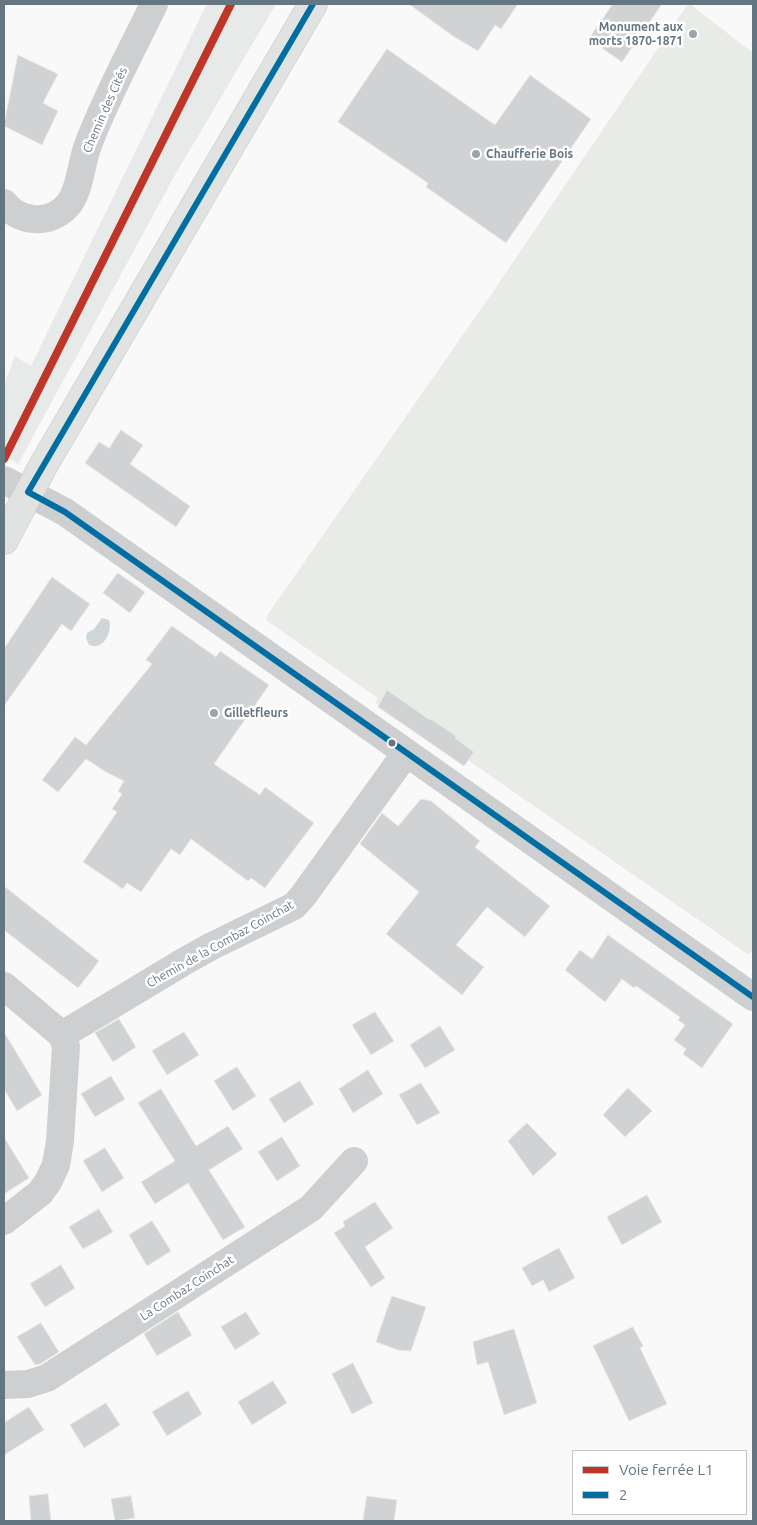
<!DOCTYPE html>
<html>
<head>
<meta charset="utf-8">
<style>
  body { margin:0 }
  #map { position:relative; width:757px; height:1525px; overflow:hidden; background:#f9f9f9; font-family:Ubuntu,sans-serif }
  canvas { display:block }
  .frame { position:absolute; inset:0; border:5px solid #657683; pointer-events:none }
  .legend { position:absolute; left:572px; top:1450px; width:175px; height:65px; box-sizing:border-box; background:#fff; border:1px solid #c1c8cd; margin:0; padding:6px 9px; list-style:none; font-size:15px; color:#657683 }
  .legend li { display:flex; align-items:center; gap:10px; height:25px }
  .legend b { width:25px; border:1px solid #c1c8cd }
</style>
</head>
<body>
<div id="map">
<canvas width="757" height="1525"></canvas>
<div class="frame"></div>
<ul class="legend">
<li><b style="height:6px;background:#bf3527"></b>Voie ferrée L1</li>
<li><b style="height:6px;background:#006da3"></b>2</li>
</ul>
</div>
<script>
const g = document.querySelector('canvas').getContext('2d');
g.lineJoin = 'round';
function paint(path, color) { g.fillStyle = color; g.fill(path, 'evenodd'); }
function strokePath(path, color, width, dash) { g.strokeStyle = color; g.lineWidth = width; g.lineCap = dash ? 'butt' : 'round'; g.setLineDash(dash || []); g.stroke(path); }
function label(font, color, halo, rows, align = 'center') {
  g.font = font + ' Ubuntu,sans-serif'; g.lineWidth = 5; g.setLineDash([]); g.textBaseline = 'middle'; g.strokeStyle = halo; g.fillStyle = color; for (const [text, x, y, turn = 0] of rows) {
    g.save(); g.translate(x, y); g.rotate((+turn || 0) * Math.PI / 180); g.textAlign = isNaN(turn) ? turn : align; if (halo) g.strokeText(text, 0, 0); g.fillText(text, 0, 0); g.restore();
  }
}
const built = new Path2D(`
  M 207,4 L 276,4 L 175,175 L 18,464 L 4,456 L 4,385 L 15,356 L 31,366 Z`);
const green = new Path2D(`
  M 688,4 L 690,4 L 753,53 L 753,949 L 749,955 L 449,747 L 445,753 L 419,735 L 406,717 L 401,723 L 378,707 L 379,705 L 375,703 L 378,698 L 266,620 L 268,614 L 488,299 Z`);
const water = new Path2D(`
  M 102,618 L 109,620 C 113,632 103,651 89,645 L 86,638 L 87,633 L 94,629 Z`);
const building = new Path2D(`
  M 409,4 L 518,4 L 501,29 L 495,25 L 478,51 L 453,36 Z
  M 613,4 L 662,4 L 622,62 L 589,39 Z
  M 387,49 L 495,125 L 530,75 L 591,119 L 506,243 L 426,187 L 428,183 L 338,122 Z
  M 18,55 L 58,74 L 43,103 L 58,111 L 42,145 L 4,126 Z
  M 121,430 L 143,445 L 130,464 L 190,506 L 176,527 L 85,463 L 99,442 L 109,448 Z
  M 118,573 L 145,592 L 130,613 L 103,593 Z
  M 52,577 L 90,604 L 71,631 L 62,624 L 4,706 L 4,649 Z
  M 172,626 L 216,657 L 220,651 L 269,685 L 214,764 L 260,795 L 265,787 L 314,823 L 265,888 L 251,878 L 248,881 L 191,839 L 180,855 L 171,849 L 141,892 L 127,883 L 123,889 L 83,862 L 117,812 L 112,809 L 122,794 L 118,791 L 124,781 L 106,772 L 86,759 L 58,792 L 42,780 L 75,737 L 86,745 L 152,664 L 146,660 Z
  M 387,690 L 430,720 L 431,719 L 456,736 L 455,738 L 474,752 L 464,766 L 378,707 Z
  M 421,799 L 431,801 L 480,841 L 475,847 L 550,906 L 525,937 L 487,907 L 456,945 L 484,967 L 462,995 L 386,934 L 419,892 L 360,844 L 382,813 L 398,826 Z
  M 4,886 L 99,961 L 78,988 L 4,930 Z
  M 608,935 L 733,1024 L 702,1068 L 683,1054 L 686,1049 L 674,1040 L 685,1025 L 678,1020 L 680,1017 L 636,986 L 634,988 L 622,979 L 605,1002 L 565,970 L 580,950 L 592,959 Z
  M 375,1012 L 394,1041 L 371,1055 L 352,1025 Z
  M 119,1019 L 136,1047 L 113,1062 L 95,1033 Z
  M 440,1026 L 455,1050 L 425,1068 L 410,1045 Z
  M 4,1032 L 42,1095 L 17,1111 L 4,1089 Z
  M 184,1032 L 199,1055 L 167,1075 L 152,1051 Z
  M 237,1067 L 256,1096 L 233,1111 L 214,1081 Z
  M 368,1070 L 383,1094 L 353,1113 L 339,1089 Z
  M 111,1076 L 125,1099 L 95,1117 L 81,1094 Z
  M 300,1081 L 314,1104 L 284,1123 L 269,1099 Z
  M 421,1083 L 440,1113 L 417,1125 L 399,1095 Z
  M 628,1088 L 652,1111 L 625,1137 L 603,1115 Z
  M 161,1089 L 196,1146 L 228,1126 L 243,1149 L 209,1170 L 245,1227 L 223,1240 L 188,1183 L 155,1204 L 141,1182 L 175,1161 L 138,1103 Z
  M 527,1123 L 557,1154 L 533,1176 L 508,1141 Z
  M 4,1137 L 29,1178 L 4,1194 Z
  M 282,1137 L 300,1166 L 277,1181 L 258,1152 Z
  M 105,1148 L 124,1178 L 102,1192 L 83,1161 Z
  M 647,1195 L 662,1222 L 622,1245 L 607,1217 Z
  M 375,1202 L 393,1228 L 365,1247 L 385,1278 L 371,1287 L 334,1233 L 345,1226 L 343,1222 Z
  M 99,1209 L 113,1232 L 83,1249 L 69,1227 Z
  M 152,1221 L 171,1251 L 147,1266 L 129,1235 Z
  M 559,1248 L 575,1278 L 549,1292 L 543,1280 L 532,1286 L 522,1268 Z
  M 61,1265 L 75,1288 L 45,1307 L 30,1284 Z
  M 392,1296 L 426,1307 L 411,1351 L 398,1350 L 376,1342 Z
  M 178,1312 L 192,1335 L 157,1356 L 144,1334 Z
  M 246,1312 L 260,1334 L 235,1350 L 221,1327 Z
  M 41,1323 L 59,1352 L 40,1364 L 35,1365 L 17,1337 Z
  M 633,1327 L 643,1346 L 640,1348 L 667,1404 L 629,1421 L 593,1346 Z
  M 514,1329 L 537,1403 L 504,1415 L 488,1362 L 477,1365 L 473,1342 Z
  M 353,1363 L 373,1403 L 352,1414 L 332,1374 Z
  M 273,1381 L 287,1403 L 252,1425 L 238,1402 Z
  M 188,1391 L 202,1414 L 167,1436 L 152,1412 Z
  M 106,1403 L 120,1425 L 84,1448 L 70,1425 Z
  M 29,1407 L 44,1430 L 4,1455 L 4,1423 Z
  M 48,1494 L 51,1521 L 31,1521 L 29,1496 Z
  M 131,1496 L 135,1518 L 115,1521 L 111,1499 Z
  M 367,1496 L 397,1500 L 394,1521 L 363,1521 Z`);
const minor = new Path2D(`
  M 4,203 C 19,223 50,225 67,206 C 80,192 81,163 88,145 C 106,97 132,50 154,4
  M 4,480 L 65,512 L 753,997
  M 4,986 L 62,1035 L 66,1047 L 60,1141 L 56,1165 L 48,1182 L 40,1193 L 4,1221
  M 62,1035 L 185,961 L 212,946 L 294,906 L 303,896 L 406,753
  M 4,1385 L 28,1384 L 47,1378 L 311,1208 L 354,1161`);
const major = new Path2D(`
  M 4,540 L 43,466 L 313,4`);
const bus1 = new Path2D(`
  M 28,492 L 65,512 L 753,997
  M 28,492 L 313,4`);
const rail1 = new Path2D(`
  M 4,459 L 231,4`);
const markers = [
  [693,34,5,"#99a4ac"],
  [476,154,5,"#99a4ac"],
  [214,713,5,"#99a4ac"],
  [392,743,4.5,"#657683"]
];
const poiNames = [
  ["Monument aux",683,27,"right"],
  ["morts 1870-1871",683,41,"right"],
  ["Chaufferie Bois",486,154],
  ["Gilletfleurs",224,713]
];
const streetNames = [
  ["Chemin des Cités",105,110,-66],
  ["Chemin de la Combaz Coinchat",220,944,-29],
  ["La Combaz Coinchat",187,1288,-33]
];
paint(built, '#e8e9e9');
paint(green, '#e8ebe6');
paint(water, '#ced6d9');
paint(building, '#d0d2d3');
strokePath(building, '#e8e8e8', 1);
strokePath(major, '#d5d6d7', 30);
strokePath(minor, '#cecfd0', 28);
strokePath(major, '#e1e2e2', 28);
strokePath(bus1, '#006da3', 6);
strokePath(rail1, '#bf3527', 8);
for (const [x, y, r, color] of markers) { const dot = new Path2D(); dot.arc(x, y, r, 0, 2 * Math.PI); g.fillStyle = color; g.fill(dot); strokePath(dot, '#fff', 2); }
label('bold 12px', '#657683', '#fff', poiNames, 'left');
label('12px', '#657683', '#fff', streetNames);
</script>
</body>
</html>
